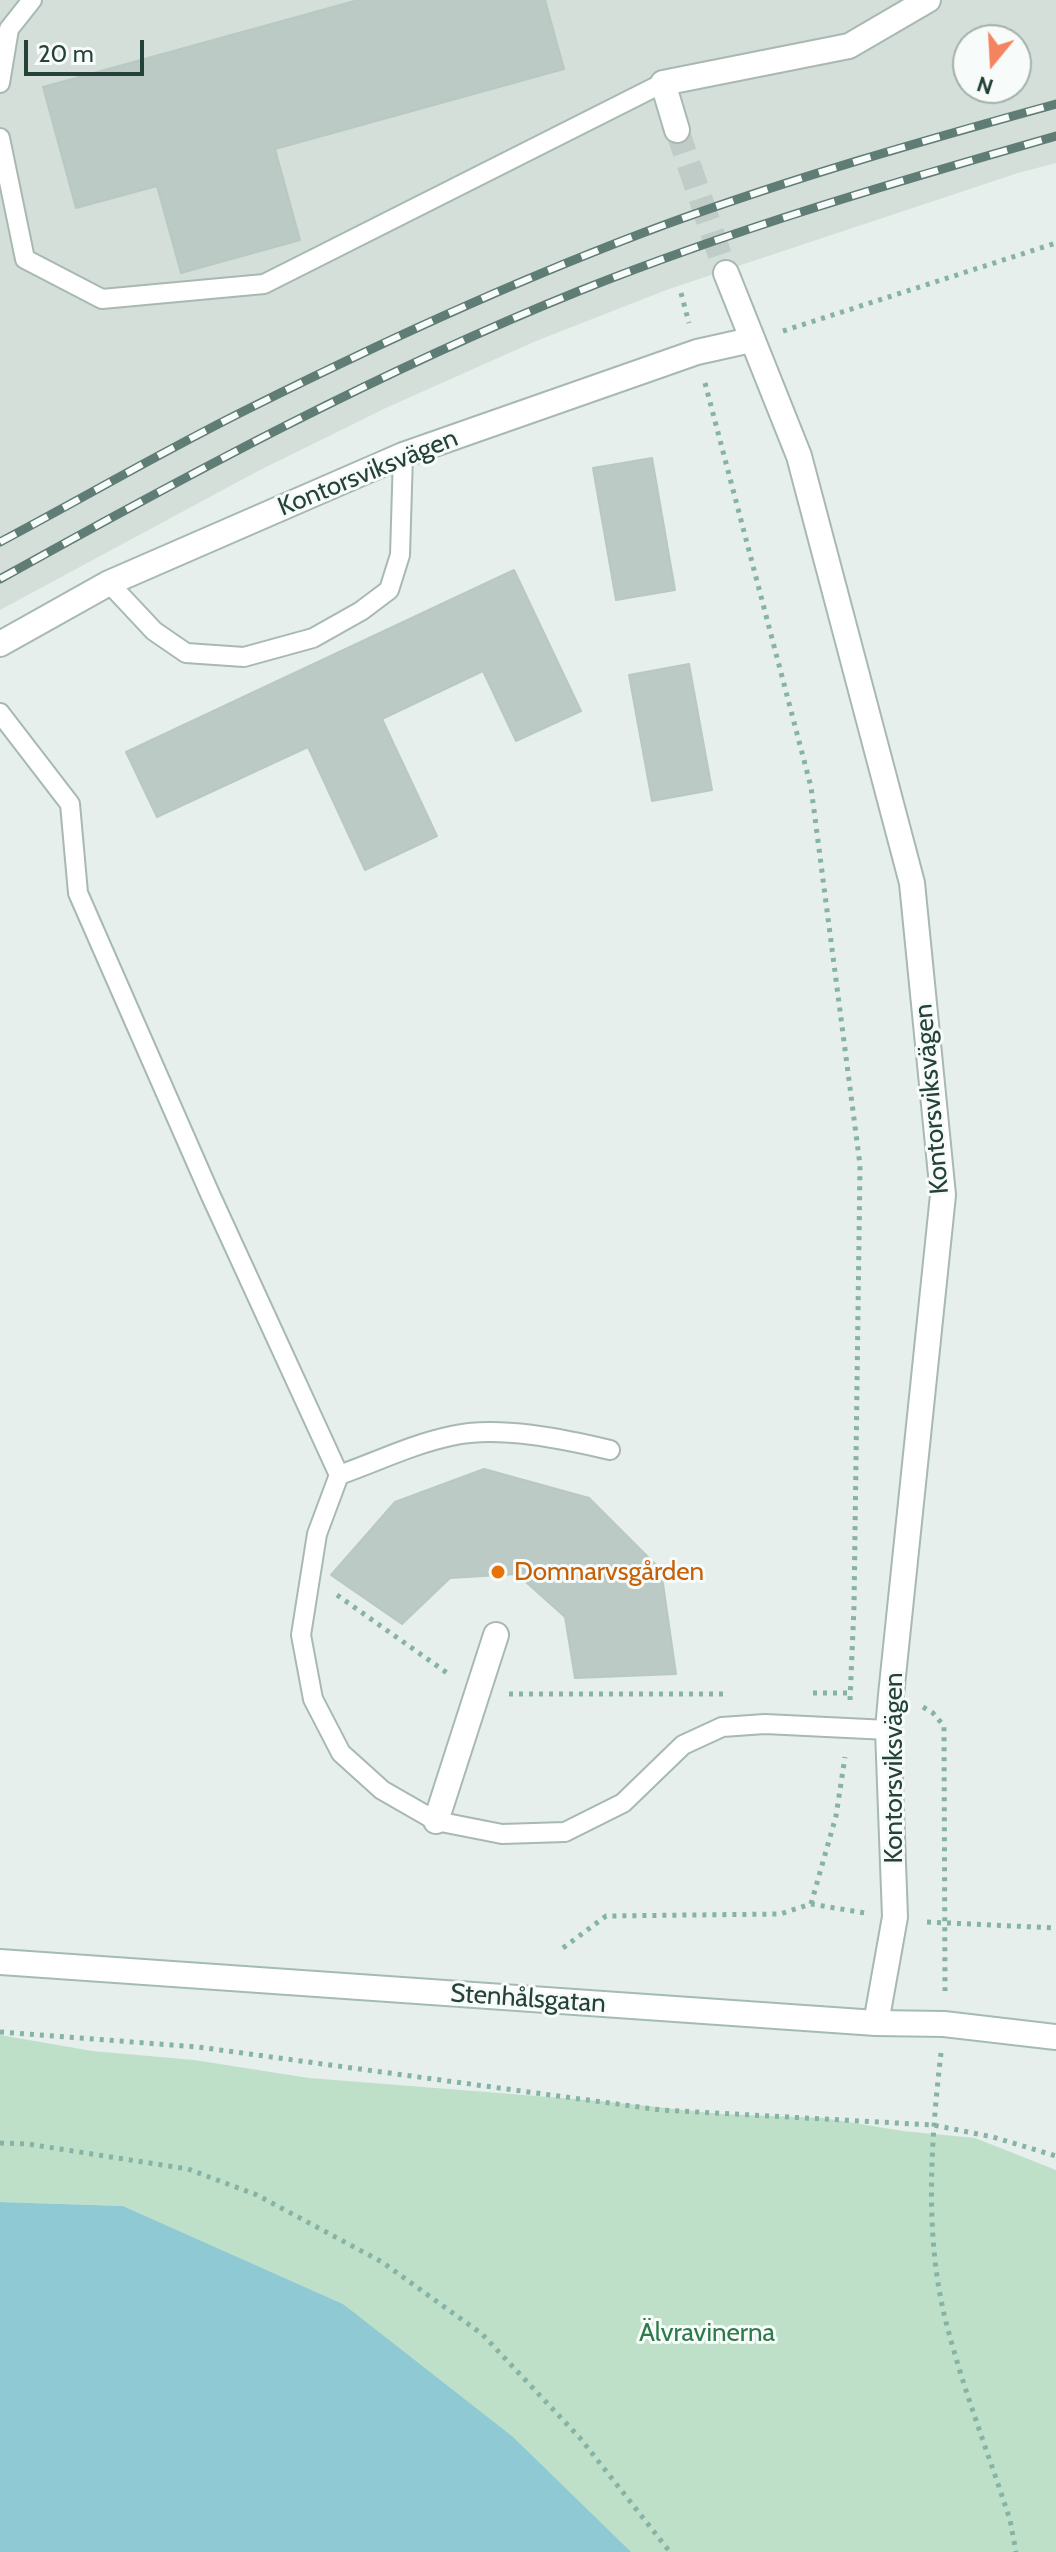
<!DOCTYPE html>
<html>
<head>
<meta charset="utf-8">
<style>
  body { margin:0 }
  #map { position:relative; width:1056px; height:2552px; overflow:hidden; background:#e6efeb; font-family:Cabin,sans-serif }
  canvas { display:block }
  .north { position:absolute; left:952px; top:24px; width:80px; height:80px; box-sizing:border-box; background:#f7fbf9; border:2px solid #a3b1ad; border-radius:50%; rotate:198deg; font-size:22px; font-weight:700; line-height:32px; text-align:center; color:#24423a }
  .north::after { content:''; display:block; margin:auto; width:28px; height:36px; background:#f4845f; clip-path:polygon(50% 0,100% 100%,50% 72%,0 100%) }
  .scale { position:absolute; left:24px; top:40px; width:120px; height:36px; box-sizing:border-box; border:4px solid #24423a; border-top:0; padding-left:10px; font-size:24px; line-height:28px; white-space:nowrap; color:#24423a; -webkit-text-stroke:6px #f7fbf9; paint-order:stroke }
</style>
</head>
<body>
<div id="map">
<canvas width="1056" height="2552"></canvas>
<div class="north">N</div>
<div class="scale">20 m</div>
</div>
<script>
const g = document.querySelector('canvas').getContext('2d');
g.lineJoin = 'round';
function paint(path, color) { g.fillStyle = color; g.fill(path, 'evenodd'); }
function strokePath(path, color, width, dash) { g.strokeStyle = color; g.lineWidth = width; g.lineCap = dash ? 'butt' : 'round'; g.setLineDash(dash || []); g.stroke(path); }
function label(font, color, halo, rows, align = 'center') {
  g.font = font + ' Cabin,sans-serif'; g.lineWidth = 6; g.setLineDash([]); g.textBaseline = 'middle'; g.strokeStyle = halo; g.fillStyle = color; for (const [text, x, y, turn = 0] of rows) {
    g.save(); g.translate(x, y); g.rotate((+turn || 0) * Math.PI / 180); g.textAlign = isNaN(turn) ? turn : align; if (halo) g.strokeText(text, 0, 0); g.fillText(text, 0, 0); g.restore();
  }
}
const built = new Path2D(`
  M 0,0 L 1056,0 L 1056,163 L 1018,173 L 669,289 L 536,341 L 388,407 L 258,471 L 0,610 ZM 968,40 L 1016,40 L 1016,88 L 968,88 Z`);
const green = new Path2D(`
  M 0,2035 L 92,2051 L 194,2060 L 309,2078 L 600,2101 L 721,2114 L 823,2118 L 903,2131 L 975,2138 L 1056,2170 L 1056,2552 L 604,2552 L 343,2304 L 123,2206 L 0,2202 Z`);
const water = new Path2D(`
  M 0,2202 L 123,2206 L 343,2304 L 513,2437 L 631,2552 L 0,2552 Z`);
const building = new Path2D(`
  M 358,0 L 545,0 L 564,69 L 275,149 L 300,240 L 181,273 L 157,186 L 76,208 L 43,87 Z
  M 652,458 L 675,590 L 616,600 L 593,468 Z
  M 514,570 L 581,711 L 516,741 L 483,671 L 382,719 L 437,836 L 365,870 L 308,747 L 157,817 L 126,752 Z
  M 689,664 L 712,790 L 652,801 L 629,675 Z
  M 484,1469 L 589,1498 L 661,1570 L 676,1674 L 575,1678 L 565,1617 L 517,1574 L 450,1578 L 402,1624 L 331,1575 L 395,1502 Z`);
const streetTunnel = new Path2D(`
  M 677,130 L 726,273`);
const path = new Path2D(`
  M 681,293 L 689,323
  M 783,331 L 1056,243
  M 705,383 L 811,787 L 860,1165 L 854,1607 L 850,1700
  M 337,1595 L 450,1675
  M 813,1693 L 851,1693
  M 509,1694 L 727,1694
  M 923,1707 L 933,1713 L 944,1726 L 945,1991
  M 811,1904 L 836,1816 L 845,1757
  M 927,1922 L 1056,1928
  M 563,1948 L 606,1916 L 780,1914 L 811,1904 L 865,1913
  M 0,2032 L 198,2047 L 661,2110 L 933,2125 L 993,2137 L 1056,2156
  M 941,2053 C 931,2140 924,2236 946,2322 C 963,2389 989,2455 1010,2520 L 1016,2552
  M 0,2143 L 28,2144 L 188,2169 L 257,2195 L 382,2262 L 482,2334 L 580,2438 L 670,2552`);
const lane = new Path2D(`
  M 0,83 L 9,29 L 32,0
  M 0,138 L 25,259 L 102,299 L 264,284 L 663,83
  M 109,583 L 154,631 L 186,653 L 244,657 L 313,638 L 361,611 L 389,590 L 400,555 L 403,455
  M 0,713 L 70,804 L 78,893 L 210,1194 L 339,1475
  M 610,1450 C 564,1439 498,1425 451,1436 C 413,1444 376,1462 339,1475 L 317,1534 L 301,1635 L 313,1699 L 341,1753 L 382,1790 L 436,1821 L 502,1834 L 565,1832 L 623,1803 L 683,1745 L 722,1727 L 765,1724 L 888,1730`);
const street = new Path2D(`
  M 677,130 L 663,83 L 849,46 L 928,0
  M 726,273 L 799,456 L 912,883 L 943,1195 L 891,1695 L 888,1730 L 895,1917 L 876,2023
  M 0,644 L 109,583 L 403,455 L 697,352 L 751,340
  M 436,1821 L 496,1635`);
const secondary = new Path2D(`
  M 0,1962 L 876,2023 L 944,2024 L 1056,2037`);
const rail = new Path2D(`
  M 0,542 C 83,498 165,450 250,408 C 384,341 523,277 664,225 C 792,178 925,140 1056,104
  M 0,579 C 189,474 378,372 579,291 C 734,229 895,182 1056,136`);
const markers = [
  [498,1572,8,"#e8710a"]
];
const streetNames = [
  ["Kontorsviksvägen",368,473,-22],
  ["Kontorsviksvägen",932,1099,-95],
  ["Kontorsviksvägen",894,1768,-90],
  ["Stenhålsgatan",528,1999,4]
];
const foodNames = [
  ["Domnarvsgården",514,1572]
];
const parkNames = [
  ["Älvravinerna",707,2333]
];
paint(built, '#d4dfda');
paint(green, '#bfe0c8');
paint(water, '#8ec9d4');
paint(building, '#bbcac4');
strokePath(building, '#b8c9c2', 2);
strokePath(streetTunnel, '#bfccc8', 24, [24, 12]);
strokePath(lane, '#a8b8b2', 22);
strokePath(street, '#a8b8b2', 28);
strokePath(secondary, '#a4bbb3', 28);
strokePath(path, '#86b3a5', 5, [4, 6]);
strokePath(lane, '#fff', 18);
strokePath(street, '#fff', 24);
strokePath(secondary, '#fff', 24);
strokePath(rail, '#5f7d75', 9);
strokePath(rail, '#f7fbf9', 6, [18]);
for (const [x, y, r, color] of markers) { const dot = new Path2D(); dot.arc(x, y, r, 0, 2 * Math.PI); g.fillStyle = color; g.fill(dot); strokePath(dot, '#f7fbf9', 3); }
label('26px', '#24423a', '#f7fbf9', streetNames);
label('26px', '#c56008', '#f7fbf9', foodNames, 'left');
label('26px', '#2d7a4b', '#f7fbf9', parkNames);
</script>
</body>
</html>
